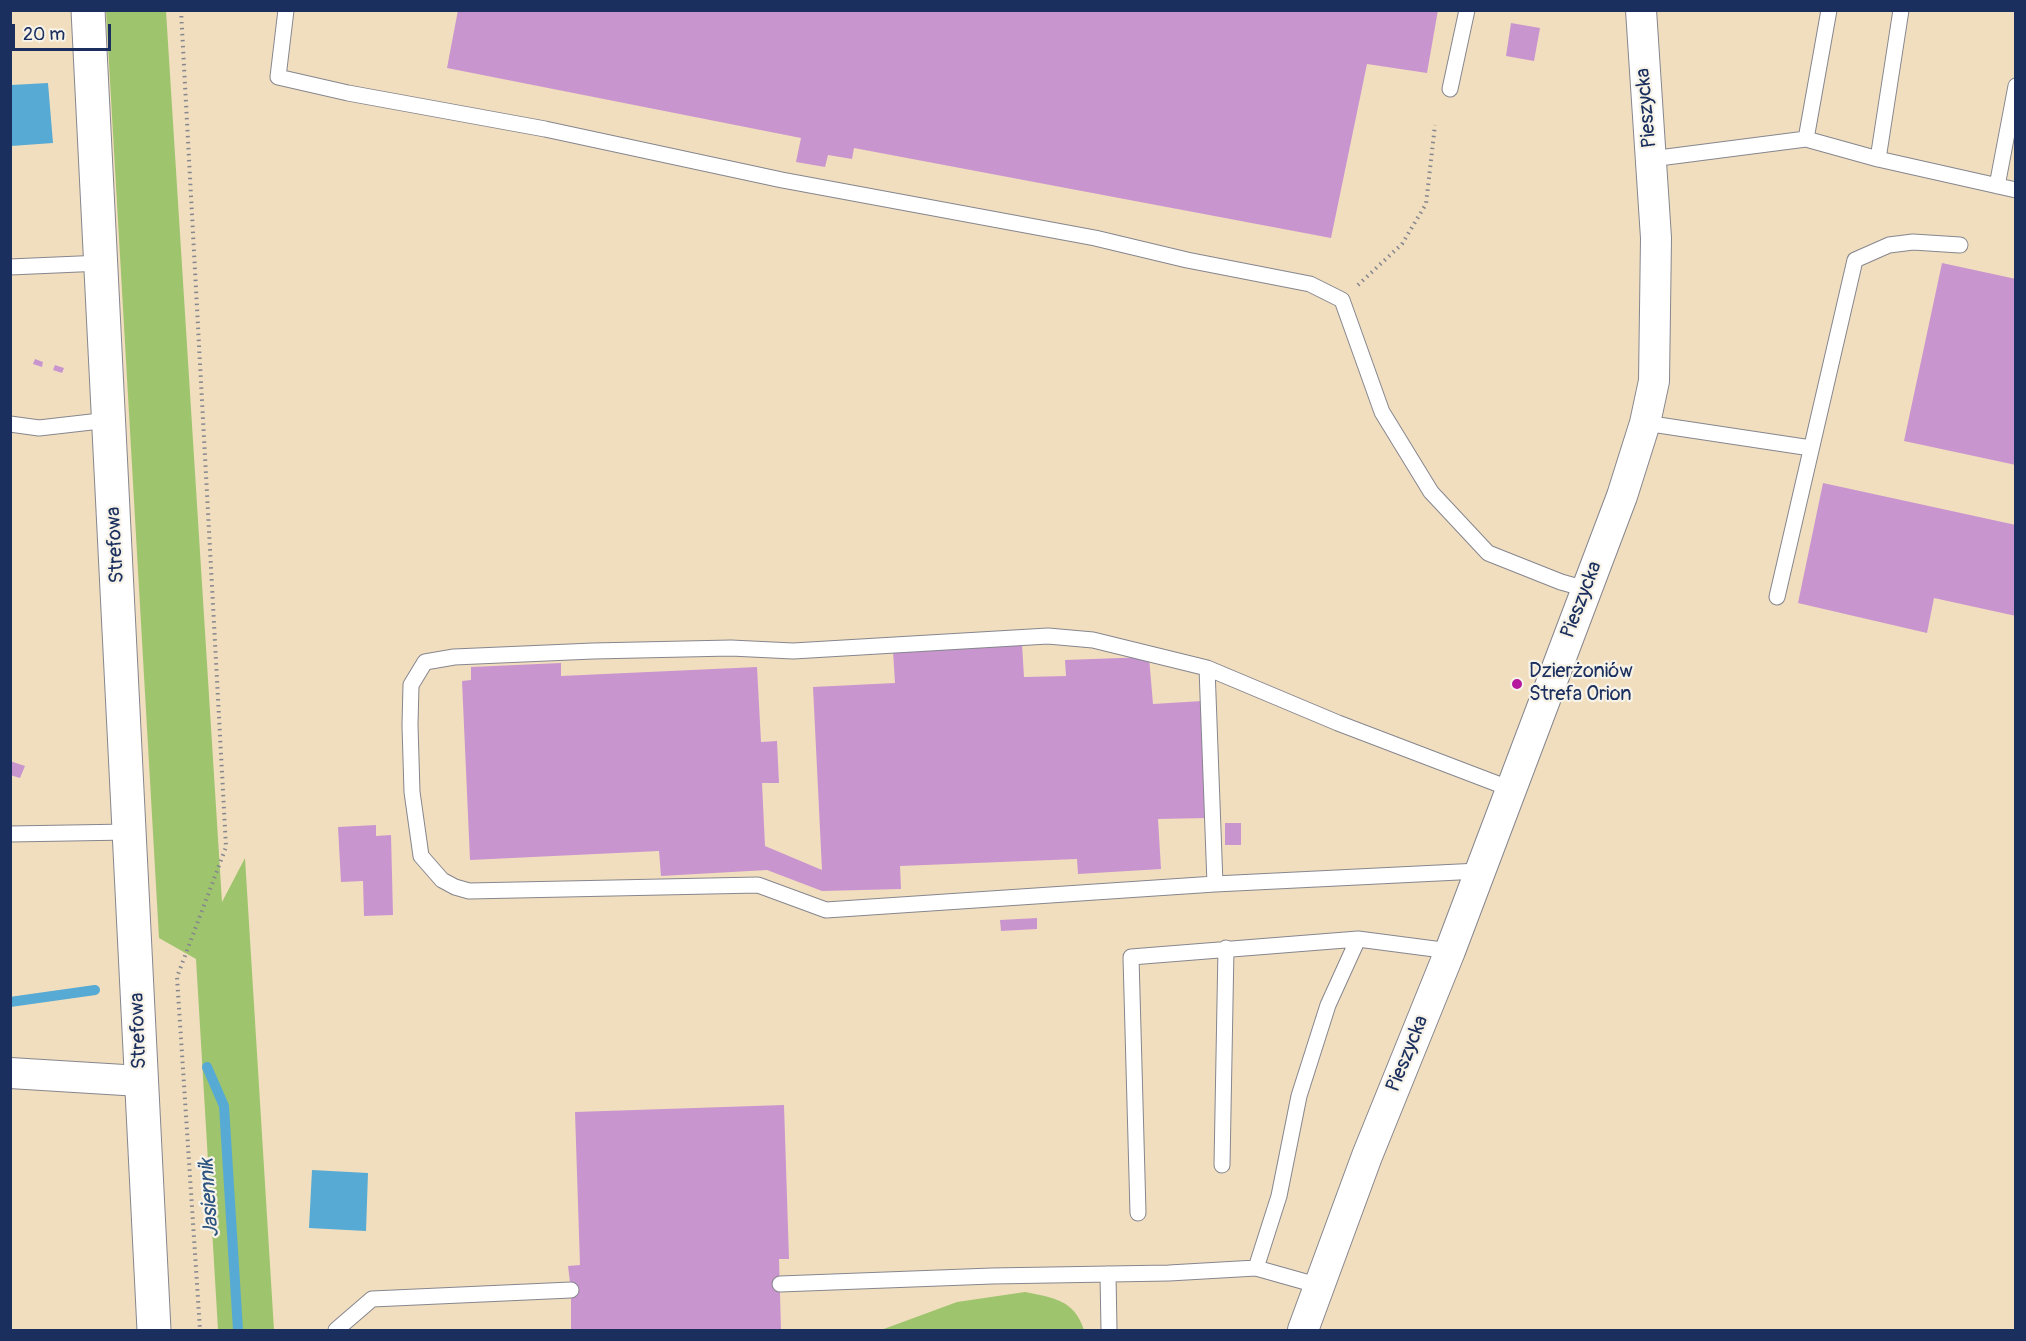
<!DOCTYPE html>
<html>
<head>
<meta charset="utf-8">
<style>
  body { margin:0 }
  #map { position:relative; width:2026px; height:1341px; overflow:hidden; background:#f1debf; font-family:Pangolin,sans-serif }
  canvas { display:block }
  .frame { position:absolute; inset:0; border:12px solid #1b2f5e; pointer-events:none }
  .scale { position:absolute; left:12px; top:24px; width:99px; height:27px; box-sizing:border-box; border:3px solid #1b2f5e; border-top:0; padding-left:8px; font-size:18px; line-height:21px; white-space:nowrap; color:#1b2f5e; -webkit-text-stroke:4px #f7f3e8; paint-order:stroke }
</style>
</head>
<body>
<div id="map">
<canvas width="2026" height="1341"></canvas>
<div class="frame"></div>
<div class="scale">20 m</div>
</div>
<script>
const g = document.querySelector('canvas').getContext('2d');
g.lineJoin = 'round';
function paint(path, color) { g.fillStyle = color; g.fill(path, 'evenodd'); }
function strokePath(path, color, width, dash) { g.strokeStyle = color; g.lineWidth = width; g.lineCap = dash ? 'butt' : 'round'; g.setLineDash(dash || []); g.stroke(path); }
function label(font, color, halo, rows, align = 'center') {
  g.font = font + ' Pangolin,sans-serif'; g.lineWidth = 4.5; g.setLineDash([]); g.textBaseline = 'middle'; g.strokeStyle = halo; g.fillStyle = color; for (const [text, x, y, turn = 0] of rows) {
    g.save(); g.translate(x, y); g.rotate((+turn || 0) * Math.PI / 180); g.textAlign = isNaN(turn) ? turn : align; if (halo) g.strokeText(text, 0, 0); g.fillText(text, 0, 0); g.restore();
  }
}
const green = new Path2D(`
  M 106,11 L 166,11 L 222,902 L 245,858 L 274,1330 L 218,1330 L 196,959 L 159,938 Z
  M 1025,1292 C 1053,1298 1074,1299 1084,1330 L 881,1330 L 957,1302 Z`);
const water = new Path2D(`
  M 48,83 L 53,143 L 11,146 L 11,85 Z
  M 312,1170 L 368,1173 L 366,1231 L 309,1228 Z`);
const stream = new Path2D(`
  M 10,1002 L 95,990
  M 207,1067 L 224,1106 L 238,1330`);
const building = new Path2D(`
  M 458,10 L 1438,10 L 1427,73 L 1367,64 L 1331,238 L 854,148 L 852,159 L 828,155 L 825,167 L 796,162 L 801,138 L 447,68 Z
  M 1511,23 L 1540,28 L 1534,61 L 1506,56 Z
  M 1942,263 L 2016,279 L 2016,465 L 1904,441 Z
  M 35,359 L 43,362 L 42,367 L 33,364 Z
  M 55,365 L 64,368 L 62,373 L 53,370 Z
  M 1823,483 L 2016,525 L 2016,616 L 1934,598 L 1927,633 L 1798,603 Z
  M 1022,644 L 1024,677 L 1066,676 L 1065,660 L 1149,657 L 1153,704 L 1202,701 L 1208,818 L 1158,819 L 1161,869 L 1078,874 L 1077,859 L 900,866 L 901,889 L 822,891 L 767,870 L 661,876 L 659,851 L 470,860 L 462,681 L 471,680 L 471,667 L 561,663 L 561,676 L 757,667 L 761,742 L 777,741 L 779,783 L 762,783 L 765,846 L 822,870 L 813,687 L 895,683 L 893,651 Z
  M 10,761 L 25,766 L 20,778 L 10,775 Z
  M 1225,823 L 1241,823 L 1241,845 L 1225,845 Z
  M 376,825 L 376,836 L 391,835 L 393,915 L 364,916 L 363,881 L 341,882 L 338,827 Z
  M 1037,918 L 1037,929 L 1001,931 L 1000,920 Z
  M 784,1105 L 789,1259 L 779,1259 L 781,1330 L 571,1330 L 571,1290 L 568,1266 L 580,1265 L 575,1112 Z`);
const path = new Path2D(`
  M 181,10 L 226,847 L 177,977 L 200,1330
  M 1358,285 L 1402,244 L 1426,204 L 1435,125`);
const lane = new Path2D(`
  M 286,10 L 278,77 L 348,93 L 545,129 L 782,180 L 1095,238 L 1187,260 L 1310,284 L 1342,300 L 1382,412 L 1431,492 L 1488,553 L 1561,582 L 1586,589
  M 1450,89 L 1467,10
  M 1806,139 L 1829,10
  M 1651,159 L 1806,139 L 1878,159 L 2016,190
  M 1878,159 L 1901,10
  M 1997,186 L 2016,86
  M 10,267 L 102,263
  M 1645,423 L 1811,448
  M 10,424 L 39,428 L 109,420
  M 1777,597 L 1855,260 L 1889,245 L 1913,242 L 1960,245
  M 1207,668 L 1215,884
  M 10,834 L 129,832
  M 1479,871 L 1215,884 L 826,910 L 758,885 L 469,891 L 455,887 L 442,880 L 421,856 L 412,792 L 410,725 L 411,685 L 425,662 L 454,657 L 593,651 L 731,648 L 793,651 L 1048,636 L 1093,640 L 1207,668 L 1338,723 L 1511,789
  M 1222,1165 L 1226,948
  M 1138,1213 L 1131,957 L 1358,939
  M 1256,1268 L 1279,1196 L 1299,1096 L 1328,1005 L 1358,939 L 1450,951
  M 1108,1274 L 1109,1330
  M 780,1284 L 992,1276 L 1169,1273 L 1256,1268 L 1320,1286
  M 336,1330 L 372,1299 L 571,1290`);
const street = new Path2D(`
  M 10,1073 L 140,1081
  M 1303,1330 L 1367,1156 L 1450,951 L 1622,496 L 1645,423 L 1654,381 L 1656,238 L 1641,10`);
const secondary = new Path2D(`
  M 88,10 L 154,1330`);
const markers = [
  [1517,684,6,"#b5179e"]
];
const streetNames = [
  ["Pieszycka",1647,108,-95],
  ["Strefowa",116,545,-93],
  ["Pieszycka",1582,600,-69],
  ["Strefowa",139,1031,-92],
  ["Pieszycka",1408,1054,-68]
];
const poiNames = [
  ["Dzierżoniów",1529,672],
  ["Strefa Orion",1529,695]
];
const waterNames = [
  ["Jasiennik",210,1198,-94]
];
paint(green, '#9fc46e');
paint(water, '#57aad3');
strokePath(stream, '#57aad3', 10);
paint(building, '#c995cf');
strokePath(lane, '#86868e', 17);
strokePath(street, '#86868e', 32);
strokePath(secondary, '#86868e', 35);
strokePath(path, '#86868e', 4, [1.5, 4.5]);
strokePath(lane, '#fff', 15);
strokePath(street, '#fff', 30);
strokePath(secondary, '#fff', 33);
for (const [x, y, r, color] of markers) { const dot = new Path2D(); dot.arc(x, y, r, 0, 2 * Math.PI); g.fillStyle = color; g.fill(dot); strokePath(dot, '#f7f3e8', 2); }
label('20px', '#1b2f5e', '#f7f3e8', streetNames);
label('20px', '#1b2f5e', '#f7f3e8', poiNames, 'left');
label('italic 21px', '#2d5481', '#f7f3e8', waterNames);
</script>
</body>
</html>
